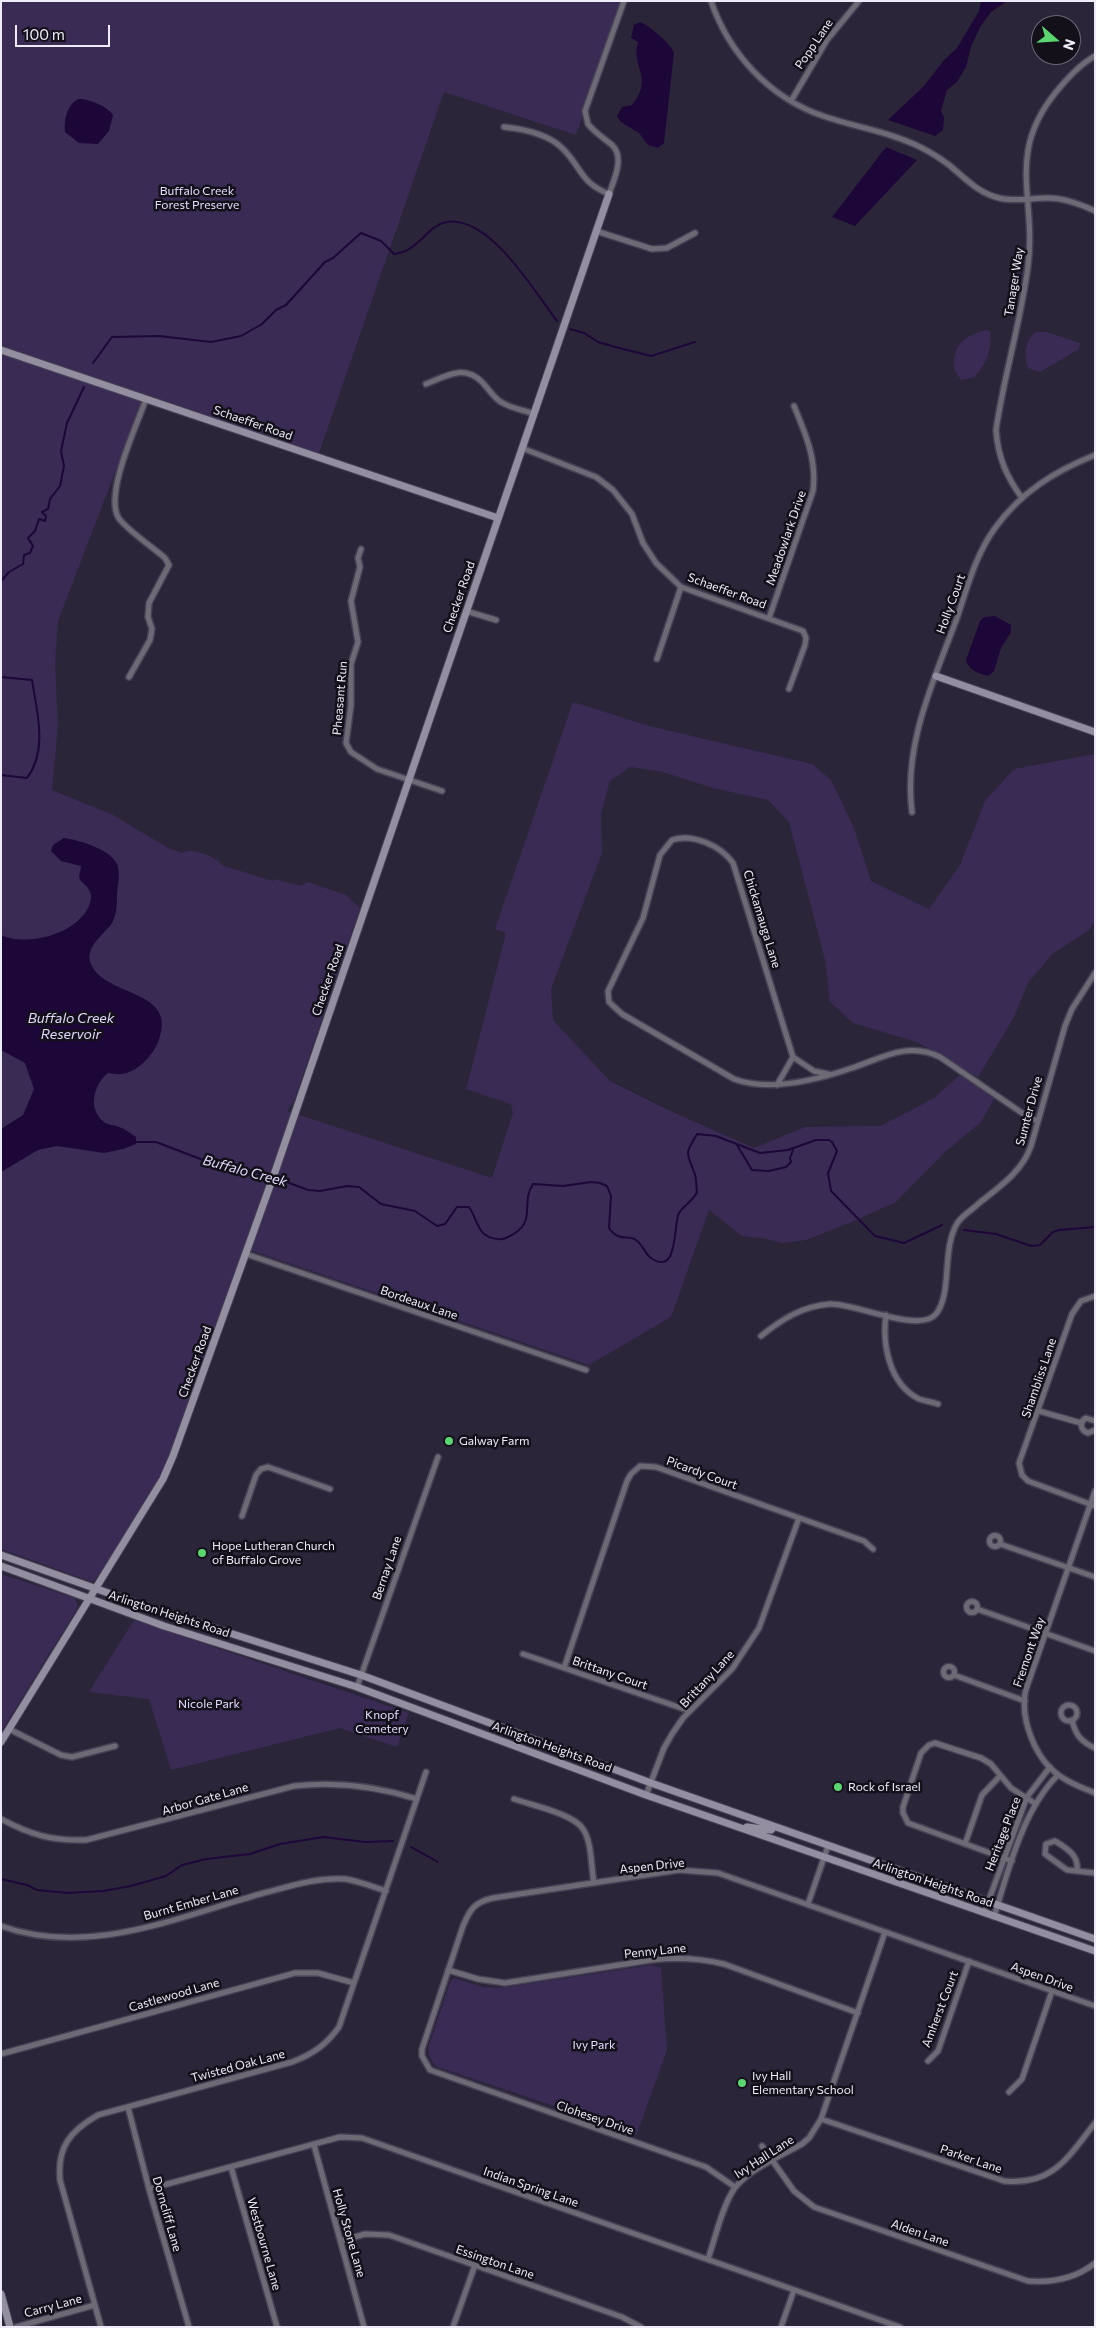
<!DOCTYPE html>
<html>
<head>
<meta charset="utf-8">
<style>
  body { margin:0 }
  #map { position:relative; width:1096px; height:2328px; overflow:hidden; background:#2b253a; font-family:Commissioner,sans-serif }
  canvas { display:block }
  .frame { position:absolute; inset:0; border:2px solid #eeebf9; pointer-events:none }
  .north { position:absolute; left:1031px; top:15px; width:50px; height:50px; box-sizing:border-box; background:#13101a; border:1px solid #6b6873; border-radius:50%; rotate:109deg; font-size:14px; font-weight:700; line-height:20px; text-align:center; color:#eeebf9 }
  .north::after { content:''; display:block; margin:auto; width:18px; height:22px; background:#5ad56f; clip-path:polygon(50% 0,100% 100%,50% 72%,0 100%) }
  .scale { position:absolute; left:15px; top:25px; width:95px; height:22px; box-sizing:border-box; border:2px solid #eeebf9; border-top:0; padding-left:6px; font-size:15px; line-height:18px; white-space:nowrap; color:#eeebf9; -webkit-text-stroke:4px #13101a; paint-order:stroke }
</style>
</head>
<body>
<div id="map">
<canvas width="1096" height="2328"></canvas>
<div class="frame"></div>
<div class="north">N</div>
<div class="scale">100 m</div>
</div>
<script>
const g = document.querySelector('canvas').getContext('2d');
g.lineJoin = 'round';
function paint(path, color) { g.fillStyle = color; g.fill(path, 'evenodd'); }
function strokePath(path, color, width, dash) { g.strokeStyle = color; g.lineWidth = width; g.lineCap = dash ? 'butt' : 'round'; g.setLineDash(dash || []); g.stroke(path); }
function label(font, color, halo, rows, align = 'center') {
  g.font = font + ' Commissioner,sans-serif'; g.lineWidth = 5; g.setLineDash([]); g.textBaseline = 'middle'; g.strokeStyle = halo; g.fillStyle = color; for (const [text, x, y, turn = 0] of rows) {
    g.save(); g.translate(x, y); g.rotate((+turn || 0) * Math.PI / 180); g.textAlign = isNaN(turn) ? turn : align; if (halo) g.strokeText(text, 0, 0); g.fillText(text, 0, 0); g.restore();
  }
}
const green = new Path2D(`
  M 1,1 L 622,1 L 576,135 L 444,92 L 319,453 L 145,394 L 58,621 L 55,665 L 58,726 L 52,790 L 113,815 L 168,848 L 182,853 C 193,847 209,856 219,861 L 221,865 L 273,881 L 275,879 L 301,886 L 308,882 L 346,895 L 360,908 L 294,1101 L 287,1111 L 492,1178 L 513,1113 L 511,1104 L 466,1089 L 506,933 L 495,929 L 573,702 L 649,726 L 812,764 L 831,780 L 854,828 L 871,881 L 929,909 L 960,865 L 985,801 L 1014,769 L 1095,754 L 1095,921 L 1089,930 L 1052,954 L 1028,983 L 1014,1017 L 978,1077 L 917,1042 L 853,1023 L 830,1002 L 825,960 L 789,822 L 768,800 L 713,788 L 663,772 L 630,767 L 610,781 L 601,813 L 602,853 L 551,989 L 553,1020 L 610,1081 L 670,1111 L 754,1148 L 805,1127 L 881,1126 L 934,1098 L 960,1075 L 994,1099 L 981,1122 L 944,1153 L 896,1202 L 847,1224 L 806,1240 L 782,1243 L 767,1239 L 742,1236 L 709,1210 L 671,1317 L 589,1365 L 244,1248 L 166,1464 C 146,1505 121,1545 93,1582 L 1,1549 Z
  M 985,330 L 990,331 C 993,348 986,365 974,377 L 961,380 L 955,371 C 951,347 963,336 985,330 Z
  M 1037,332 L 1046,332 L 1080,343 L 1079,349 L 1040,372 L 1028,368 C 1024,356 1024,339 1037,332 Z
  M 1,1574 L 75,1598 L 78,1607 L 1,1732 Z
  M 134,1620 L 409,1713 L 397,1747 L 340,1728 L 171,1770 L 149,1699 L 89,1692 Z
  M 652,1965 L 661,1968 L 667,2050 L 637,2134 L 438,2067 C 430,2061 428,2055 429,2045 L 451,1980 L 455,1978 L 482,1987 L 501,1988 Z`);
const water = new Path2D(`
  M 981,1 L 1007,1 L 991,12 L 980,27 L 971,47 L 966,67 L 957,82 L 947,90 L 941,111 L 944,117 L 943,130 L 935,136 L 888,120 L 924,86 L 944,60 L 957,48 L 979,11 Z
  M 640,22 C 649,25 672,45 674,53 L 664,143 L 658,148 L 648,145 L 639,133 L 621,122 L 617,116 L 622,107 L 632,105 C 655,76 630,68 638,42 L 631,38 L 634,25 Z
  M 79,99 C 89,99 107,106 113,115 L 109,131 L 98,144 L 79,143 L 65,132 C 64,120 67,104 79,99 Z
  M 886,147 L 917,160 L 855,226 L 832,217 Z
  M 995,616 L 1011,625 L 1011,632 L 1001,648 L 994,671 L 988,676 C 978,673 969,671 966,660 L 980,621 L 984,617 Z
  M 64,838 C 80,840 115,851 118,867 C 120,877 118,884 117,893 C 117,903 117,914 112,923 C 103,936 81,949 93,968 C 110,996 174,991 160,1036 C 157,1047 151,1056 142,1064 C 131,1073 122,1076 108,1073 C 94,1084 87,1109 104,1122 C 107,1125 115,1125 119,1127 C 125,1129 130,1133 136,1137 L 136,1144 L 123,1149 L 104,1153 L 57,1146 L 38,1150 L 1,1172 L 1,1129 L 23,1115 L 34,1089 L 25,1063 L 1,1050 L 1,935 C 29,948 85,932 91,899 C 92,890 86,886 81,881 C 77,877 81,870 81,866 L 61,861 L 51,851 L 53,845 Z`);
const stream = new Path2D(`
  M 570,329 L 584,333 L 598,342 L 615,347 L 651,356 L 695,342
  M 93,363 L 112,337 L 159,336 L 211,342 L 241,336 L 262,324 L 276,310 L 286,305 L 325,262 L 333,258 L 361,233 L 381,241 L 394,254 C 399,253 405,252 409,249 C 422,242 431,225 446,222 C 490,215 534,291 557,321
  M 1,581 L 9,572 L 23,564 L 24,555 L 30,553 L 33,546 L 28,538 L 35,531 L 39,519 L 45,521 L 46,516 L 42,512 L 48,509 L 50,499 L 60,486 L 64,466 L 61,451 L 67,423 L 84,387
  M 1,677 L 32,680 C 37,712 48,750 27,778 L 1,775
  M 135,1142 L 156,1142 L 211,1163 L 234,1166 L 272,1177
  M 737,1145 L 752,1170 L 769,1171 L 786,1167 L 791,1162 L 790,1158 L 793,1150
  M 276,1178 L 308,1190 L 320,1191 L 347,1186 L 359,1187 L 381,1204 L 415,1211 L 437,1226 L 445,1224 L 457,1207 L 469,1207 C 475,1215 477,1228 484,1234 C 489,1238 500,1241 506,1238 C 540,1223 519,1205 533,1184 L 563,1186 L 591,1182 L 600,1183 L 607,1186 L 611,1196 L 609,1228 C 611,1231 615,1235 618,1236 C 624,1239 630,1236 636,1240 C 643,1245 645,1254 651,1258 C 679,1277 673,1224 679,1213 C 684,1205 693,1201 697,1192 C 696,1185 697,1178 694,1172 C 686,1151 685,1154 697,1134 L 716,1136 L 760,1153 L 788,1150 L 816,1140 L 829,1140 L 832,1142 L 837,1151 L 828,1173 L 831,1191 L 875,1236 L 904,1243 L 942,1225
  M 964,1230 L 996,1234 L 1031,1246 L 1040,1245 L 1053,1232 L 1059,1230 L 1095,1227
  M 411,1847 L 438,1862
  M 1,1879 L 27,1885 L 37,1890 L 68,1893 L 103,1891 L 131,1886 L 166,1876 L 182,1865 L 206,1859 L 250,1854 L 280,1844 L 323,1837 L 365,1842 L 393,1841`);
const street = new Path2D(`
  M 711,1 C 729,54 770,98 823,116 C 855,127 890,132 920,147 C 930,152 940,158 949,165 C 965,178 978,193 999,198 C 1015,202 1031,198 1048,198 C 1064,198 1080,204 1095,211
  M 791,101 L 827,40 L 859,1
  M 504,127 C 523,129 548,134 562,148 C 582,167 579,182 609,194 C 614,180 625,157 612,145 C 604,138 595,133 588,124 L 585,111 L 624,1
  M 596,231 L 652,249 L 667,248 L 695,233
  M 426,384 C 446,376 464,364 482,382 C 488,388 493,397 501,402 C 510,408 523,410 534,414
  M 522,448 L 596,477 L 613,490 L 632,514 L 643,543 L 656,563 L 681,587 L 803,631 L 806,638 L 805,645 L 789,689
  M 1022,498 C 1006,476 998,457 996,430 C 1004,375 1021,321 1028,266 C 1037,198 1005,155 1056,92 C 1067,79 1079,65 1095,56
  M 361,549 L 358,558 L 360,567 L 351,601 L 358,642 L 351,664 L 351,705 L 346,743 L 351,752 L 377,769 L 442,791
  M 466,611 L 496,620
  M 769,618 L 813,491 C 817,460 806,435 794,406
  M 657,659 L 681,587
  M 129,677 L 150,640 L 152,629 L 148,617 L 149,603 L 169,565 L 165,558 C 155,549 123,527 118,517 C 105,492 137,425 146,399
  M 912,812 C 903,745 934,680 957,618 C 967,588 976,554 995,528 C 1021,492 1055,471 1095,455
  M 828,1074 L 814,1071 L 793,1057 L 733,863 C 721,846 693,833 672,840 L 660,855 L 643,918 L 608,991 L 609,1002 L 622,1014 L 734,1079 C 769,1092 817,1080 852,1068 C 882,1058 908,1041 940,1057 L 1028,1117 L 1038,1121
  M 777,1085 L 793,1057
  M 246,1254 L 586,1370
  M 1095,1296 L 1081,1301 L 1072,1314 L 1019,1463 L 1022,1475 L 1028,1481 L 1095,1506
  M 886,1315 C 882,1344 889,1384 919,1399 C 925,1401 932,1402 938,1404
  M 761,1336 C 782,1319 803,1306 830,1304 C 856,1303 919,1334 936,1314 C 953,1292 941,1248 958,1222 C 963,1215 972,1210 978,1204 C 999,1187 1022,1172 1031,1146 L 1065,1026 L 1072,1009 L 1095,973
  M 1039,1411 L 1081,1423
  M 1095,1421 L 1086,1418 C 1079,1422 1080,1430 1088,1433 L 1095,1430
  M 1095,1491 L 1032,1672 C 1030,1679 1026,1687 1025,1694 C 1021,1722 1036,1760 1060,1776 C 1071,1784 1083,1788 1095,1793
  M 242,1516 L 256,1475 L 261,1469 L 268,1467 L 330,1489
  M989.5 1541a5.5 5.5 0 1 1 11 0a5.5 5.5 0 1 1-11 0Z
  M 1000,1544 L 1095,1577
  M966.5 1607a5.5 5.5 0 1 1 11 0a5.5 5.5 0 1 1-11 0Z
  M 977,1609 L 1095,1651
  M 523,1654 L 690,1711
  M943.5 1672a5.5 5.5 0 1 1 11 0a5.5 5.5 0 1 1-11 0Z
  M 564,1668 L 627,1481 L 631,1474 L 640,1466 L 656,1467 L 864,1541 L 873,1549
  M 954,1675 L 1025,1701
  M 357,1687 L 438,1457
  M1061 1713a8 8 0 1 1 16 0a8 8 0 1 1-16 0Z
  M 1072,1720 C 1075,1734 1081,1742 1095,1748
  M 9,1729 L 61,1755 L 72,1757 L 115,1746
  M 646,1795 L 664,1748 L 672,1734 L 683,1718 L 732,1669 L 759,1628 L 799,1518
  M 514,1799 C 531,1805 574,1814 583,1829 C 592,1842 591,1867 594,1883
  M 1,1819 C 31,1835 52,1841 86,1840 L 294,1786 C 337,1781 376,1786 417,1799
  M 965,1844 L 982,1795 L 1000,1776
  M 1012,1861 L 908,1823 L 903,1813 L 903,1807 L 921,1753 L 929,1745 L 935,1743 L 981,1758 L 991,1764 L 1011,1788 L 1036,1804
  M 1077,1870 C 1079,1855 1066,1848 1055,1841 L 1046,1844 L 1045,1854 L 1067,1870 L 1095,1873
  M 808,1904 L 828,1846
  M 984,1913 L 1027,1797 L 1050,1767
  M 994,1917 C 1008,1871 1023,1809 1058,1775
  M 1,1926 C 88,1957 176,1918 260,1894 C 288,1887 316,1877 345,1879 C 359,1881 373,1887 386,1891
  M 448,1970 L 478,1979 L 505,1983 L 651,1960 C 677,1957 699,1958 724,1964 L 858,2013
  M 1,2054 L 295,1973 L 318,1973 L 354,1983
  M 928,2061 L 938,2051 L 969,1961
  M 1009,2092 L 1022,2079 L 1052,1991
  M 128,2107 L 149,2189 L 189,2327
  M 821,2119 L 1004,2181 C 1053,2186 1068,2157 1095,2123
  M 314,2145 L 364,2327
  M 762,2146 L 794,2191 L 814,2207 L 1028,2281 C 1053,2283 1075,2279 1095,2263
  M 231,2167 L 277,2327
  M 735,2187 L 706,2167 L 430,2070 L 422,2056 L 422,2049 L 463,1926 C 470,1909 475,1902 493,1898 L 679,1870 L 718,1873 L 1095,2006
  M 149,2189 L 340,2137 L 362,2138 L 900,2327
  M 341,2241 L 365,2234 L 389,2235 L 622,2317 L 641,2327
  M 708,2259 C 715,2239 722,2207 734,2189 C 749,2169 781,2156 802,2144 L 809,2138 L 821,2119 L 885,1932
  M 16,2327 L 95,2305
  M 101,2327 L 60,2180 C 57,2147 70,2131 98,2115 L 292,2062 C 313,2054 326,2045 339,2027 L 426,1772
  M 453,2327 L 475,2265
  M 781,2327 L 794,2290`);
const secondary = new Path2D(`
  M 1,350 L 498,518
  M 936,676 L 1095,732
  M 1,1555 L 142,1605 L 361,1675 L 651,1783 L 1095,1939
  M 1,1566 L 164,1626 L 357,1687 L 646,1795 L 1095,1951
  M 1,1742 L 163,1479 L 173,1456 L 276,1169 L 609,194
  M 747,1827 L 771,1830 L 774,1827
  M 1,2294 L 10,2327`);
const markers = [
  [449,1441,5,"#5ad56f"],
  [202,1553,5,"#5ad56f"],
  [838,1787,5,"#5ad56f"],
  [742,2083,5,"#5ad56f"]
];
const streetNames = [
  ["Popp Lane",814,44,-56],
  ["Tanager Way",1014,282,-81],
  ["Schaeffer Road",253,423,19],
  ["Meadowlark Drive",786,538,-71],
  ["Schaeffer Road",727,591,20],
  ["Checker Road",459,597,-71],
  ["Holly Court",951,604,-70],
  ["Pheasant Run",340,698,-85],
  ["Chickamauga Lane",762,919,73],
  ["Checker Road",328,980,-71],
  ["Sumter Drive",1029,1111,-75],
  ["Bordeaux Lane",419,1303,19],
  ["Checker Road",195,1362,-70],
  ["Shambliss Lane",1039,1378,-71],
  ["Picardy Court",702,1473,20],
  ["Bernay Lane",387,1568,-71],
  ["Arlington Heights Road",169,1614,18],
  ["Fremont Way",1029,1652,-71],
  ["Brittany Court",610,1673,19],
  ["Brittany Lane",707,1679,-47],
  ["Arlington Heights Road",552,1747,20],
  ["Arbor Gate Lane",205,1799,-16],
  ["Heritage Place",1003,1834,-69],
  ["Aspen Drive",652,1866,-6],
  ["Arlington Heights Road",933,1883,19],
  ["Burnt Ember Lane",191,1903,-16],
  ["Penny Lane",655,1951,-6],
  ["Aspen Drive",1042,1977,20],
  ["Castlewood Lane",174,1995,-16],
  ["Amherst Court",940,2009,-69],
  ["Twisted Oak Lane",238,2066,-15],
  ["Clohesey Drive",595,2118,19],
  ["Ivy Hall Lane",764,2157,-33],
  ["Parker Lane",971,2159,19],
  ["Indian Spring Lane",531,2187,19],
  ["Dorncliff Lane",167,2214,74],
  ["Holly Stone Lane",349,2233,74],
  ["Alden Lane",920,2233,19],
  ["Westbourne Lane",264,2244,74],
  ["Essington Lane",495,2262,19],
  ["Carry Lane",53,2306,-15]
];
const parkNames = [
  ["Buffalo Creek",197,191],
  ["Forest Preserve",197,205],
  ["Nicole Park",209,1704],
  ["Knopf",382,1715],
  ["Cemetery",382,1729],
  ["Ivy Park",594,2045]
];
const poiNames = [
  ["Galway Farm",459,1441],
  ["Hope Lutheran Church",212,1546],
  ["of Buffalo Grove",212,1560],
  ["Rock of Israel",848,1787],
  ["Ivy Hall",752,2076],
  ["Elementary School",752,2090]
];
const waterNames = [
  ["Buffalo Creek",71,1018],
  ["Reservoir",71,1034],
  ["Buffalo Creek",245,1171,15]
];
paint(green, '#392b54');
paint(water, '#1d0738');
strokePath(stream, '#1d0738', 2);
strokePath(street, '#464155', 8);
strokePath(secondary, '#464155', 9);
strokePath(street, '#6d6a75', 5);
strokePath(secondary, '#938ea0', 7);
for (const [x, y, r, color] of markers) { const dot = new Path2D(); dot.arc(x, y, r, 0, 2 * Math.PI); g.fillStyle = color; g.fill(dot); strokePath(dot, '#13101a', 2); }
label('12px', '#eeebf9', '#13101a', streetNames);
label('12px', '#e6ddff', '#13101a', parkNames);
label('12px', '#eeebf9', '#13101a', poiNames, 'left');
label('italic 14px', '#e1d8fa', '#13101a', waterNames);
</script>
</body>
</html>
